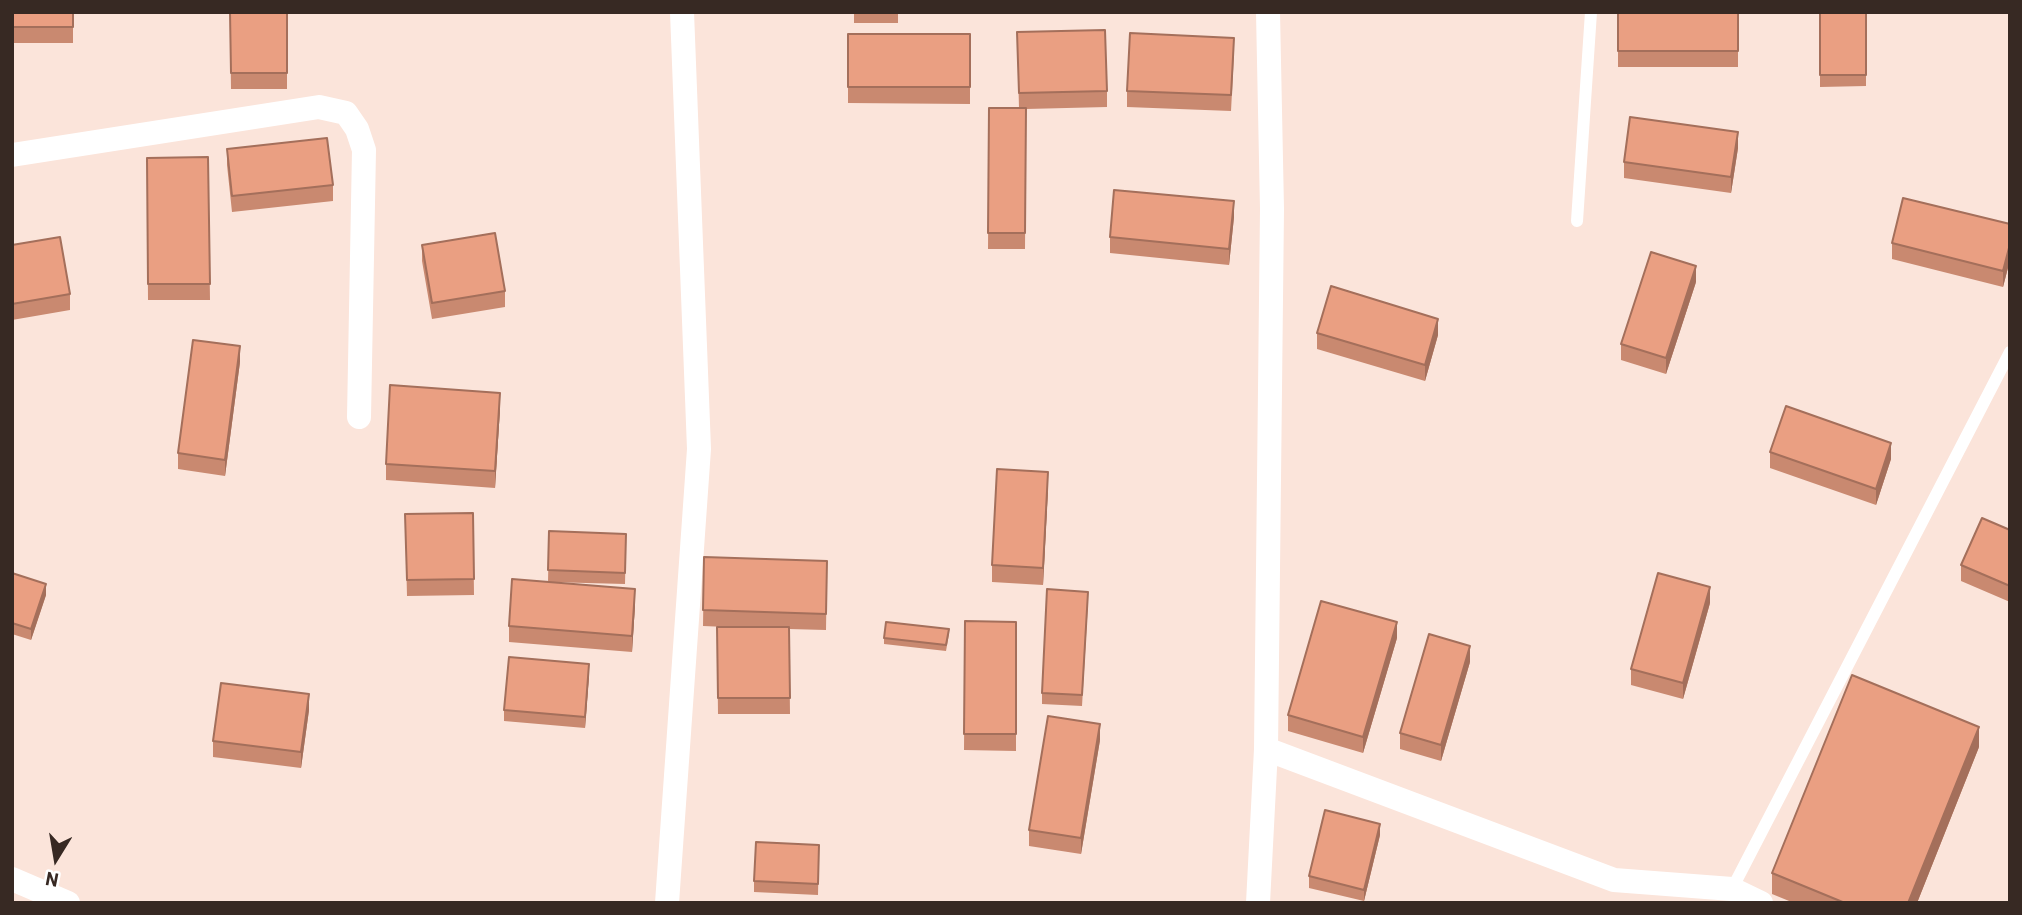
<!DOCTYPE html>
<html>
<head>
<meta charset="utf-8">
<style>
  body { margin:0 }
  #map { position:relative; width:2022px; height:915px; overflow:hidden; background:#fbe4da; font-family:Barlow,sans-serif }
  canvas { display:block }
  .frame { position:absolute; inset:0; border:14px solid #372923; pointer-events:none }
  .north { position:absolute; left:21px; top:824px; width:70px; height:70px; -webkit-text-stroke:5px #fff; paint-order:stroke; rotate:191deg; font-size:19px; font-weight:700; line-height:28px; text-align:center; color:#372923 }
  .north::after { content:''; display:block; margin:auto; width:24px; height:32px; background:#372923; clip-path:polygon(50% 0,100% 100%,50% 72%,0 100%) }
</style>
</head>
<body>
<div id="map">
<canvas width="2022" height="915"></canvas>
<div class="frame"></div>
<div class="north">N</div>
</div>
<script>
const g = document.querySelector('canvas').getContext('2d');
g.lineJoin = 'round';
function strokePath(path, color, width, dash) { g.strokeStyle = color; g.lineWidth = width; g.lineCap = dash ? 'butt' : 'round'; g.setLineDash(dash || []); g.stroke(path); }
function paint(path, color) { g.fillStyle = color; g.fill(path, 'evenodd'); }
const service = new Path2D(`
  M 1577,221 L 1591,12
  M 1732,889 L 2010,352`);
const minor = new Path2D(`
  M 12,155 L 319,107 L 346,113 L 357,129 L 364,150 L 359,417
  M 1266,749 L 1614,880 L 1732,889 L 1761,903
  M 12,879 L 68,903
  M 667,903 L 699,449 L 682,12
  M 1258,903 L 1266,749 L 1272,209 L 1268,12`);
const wall = new Path2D(`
  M 12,12 L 73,12 L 73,43 L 12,43 Z
  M 230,12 L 287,12 L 287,89 L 231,89 Z
  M 854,12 L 898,12 L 898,23 L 854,23 Z
  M 1618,12 L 1738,12 L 1738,67 L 1618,67 Z
  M 1820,12 L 1866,12 L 1866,86 L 1820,87 Z
  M 1017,32 L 1107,91 L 1107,107 L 1026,109 L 1025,249 L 988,249 L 989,108 L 1019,108 Z
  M 848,34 L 970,34 L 970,104 L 848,103 Z
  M 1234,54 L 1231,111 L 1127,107 L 1127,91 Z
  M 1738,148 L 1731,193 L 1624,178 L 1624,162 Z
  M 227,149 L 333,185 L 333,201 L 232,212 L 227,165 Z
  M 208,157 L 210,300 L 148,300 L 147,158 Z
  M 1234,217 L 1229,265 L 1110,253 L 1110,237 Z
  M 2010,224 L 2010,260 L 2003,287 L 1892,259 L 1892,243 Z
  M 12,245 L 70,294 L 70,310 L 12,320 Z
  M 422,245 L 505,291 L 505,307 L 432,319 L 422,261 Z
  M 1696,282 L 1666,374 L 1621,360 L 1621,344 Z
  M 1317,333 L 1438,335 L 1425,381 L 1317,349 Z
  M 240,362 L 225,476 L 178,469 L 178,453 Z
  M 500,409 L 495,488 L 386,480 L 386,464 Z
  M 1770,452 L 1891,459 L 1876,505 L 1770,468 Z
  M 1048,488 L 1043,585 L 992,582 L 992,565 Z
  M 473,513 L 474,595 L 407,596 L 405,514 Z
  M 2010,530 L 2010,602 L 1961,581 L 1961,565 Z
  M 549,531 L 626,534 L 625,584 L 548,582 Z
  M 704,557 L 827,561 L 826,630 L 789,629 L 790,714 L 718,714 L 717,627 L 727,627 L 703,626 Z
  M 12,573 L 46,595 L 31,640 L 12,634 Z
  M 1088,603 L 1082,706 L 1042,704 L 1042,693 Z
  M 1710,603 L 1683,699 L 1631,685 L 1631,669 Z
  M 635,605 L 632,652 L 509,642 L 509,626 Z
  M 965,621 L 1016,622 L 1016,751 L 964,750 Z
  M 949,634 L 946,651 L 884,644 L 884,638 Z
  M 1397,638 L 1363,753 L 1288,731 L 1288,715 Z
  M 1470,662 L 1441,761 L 1400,749 L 1400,733 Z
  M 589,675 L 585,728 L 504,721 L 504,710 Z
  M 309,710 L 301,768 L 213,757 L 213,741 Z
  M 1100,740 L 1081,854 L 1029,846 L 1029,830 Z
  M 1979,747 L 1917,903 L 1794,903 L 1772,894 L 1772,873 Z
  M 1380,835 L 1364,901 L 1309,888 L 1309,876 Z
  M 819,845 L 818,895 L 754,892 L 754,881 Z`);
const shadedWall = new Path2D(`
  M 1738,132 L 1738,148 L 1731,193 L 1731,177 Z
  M 1234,201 L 1234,217 L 1229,265 L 1229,249 Z
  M 2010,244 L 2010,260 L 2003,287 L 2003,271 Z
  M 1696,266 L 1696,282 L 1666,374 L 1666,358 Z
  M 1438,319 L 1438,335 L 1425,381 L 1425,365 Z
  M 240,346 L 240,362 L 225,476 L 225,460 Z
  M 500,393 L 500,409 L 495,488 L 495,471 Z
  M 1891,443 L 1891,459 L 1876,505 L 1876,489 Z
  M 1048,472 L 1048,488 L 1043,585 L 1043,568 Z
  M 46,584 L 46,595 L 31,640 L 31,629 Z
  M 1710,587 L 1710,603 L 1683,699 L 1683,683 Z
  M 635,589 L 635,605 L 632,652 L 632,636 Z
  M 1397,622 L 1397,638 L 1363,753 L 1363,737 Z
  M 1470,646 L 1470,662 L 1441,761 L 1441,745 Z
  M 589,664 L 589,675 L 585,728 L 585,717 Z
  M 309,694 L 309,710 L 301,768 L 301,752 Z
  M 1100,724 L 1100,740 L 1081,854 L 1081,838 Z
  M 1979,727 L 1979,747 L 1917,903 L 1908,903 Z
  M 1380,824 L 1380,835 L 1364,901 L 1364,890 Z`);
const building = new Path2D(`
  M 12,12 L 73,12 L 73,27 L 12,27 Z
  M 230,12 L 287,12 L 287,73 L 231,73 Z
  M 1618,12 L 1738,12 L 1738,51 L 1618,51 Z
  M 1820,12 L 1866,12 L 1866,75 L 1820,75 Z
  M 1105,30 L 1107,91 L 1019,93 L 1017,32 Z
  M 1130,33 L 1234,38 L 1231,95 L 1127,91 Z
  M 848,34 L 970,34 L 970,87 L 848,87 Z
  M 989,108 L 1026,108 L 1025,233 L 988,233 Z
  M 1630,117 L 1738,132 L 1731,177 L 1624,162 Z
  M 327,138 L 333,185 L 232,196 L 227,149 Z
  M 208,157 L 210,284 L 148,284 L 147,158 Z
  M 1114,190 L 1234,201 L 1229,249 L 1110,237 Z
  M 1903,198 L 2010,224 L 2010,244 L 2003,271 L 1892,243 Z
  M 495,233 L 505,291 L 432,303 L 422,245 Z
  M 60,237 L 70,294 L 12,304 L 12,245 Z
  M 1651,252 L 1696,266 L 1666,358 L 1621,344 Z
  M 1331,286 L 1438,319 L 1425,365 L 1317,333 Z
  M 193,340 L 240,346 L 225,460 L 178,453 Z
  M 390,385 L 500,393 L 495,471 L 386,464 Z
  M 1786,406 L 1891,443 L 1876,489 L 1770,452 Z
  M 997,469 L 1048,472 L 1043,568 L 992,565 Z
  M 473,513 L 474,579 L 407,580 L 405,514 Z
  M 1982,518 L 2010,530 L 2010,586 L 1961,565 Z
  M 549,531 L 626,534 L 625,573 L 548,570 Z
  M 704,557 L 827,561 L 826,614 L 703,610 Z
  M 12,573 L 46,584 L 31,629 L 12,623 Z
  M 1658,573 L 1710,587 L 1683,683 L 1631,669 Z
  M 512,579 L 635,589 L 632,636 L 509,626 Z
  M 1047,589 L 1088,592 L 1082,695 L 1042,693 Z
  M 1321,601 L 1397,622 L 1363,737 L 1288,715 Z
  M 965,621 L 1016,622 L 1016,734 L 964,734 Z
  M 886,622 L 949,629 L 946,645 L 884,638 Z
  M 717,627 L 789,627 L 790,698 L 718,698 Z
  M 1429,634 L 1470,646 L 1441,745 L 1400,733 Z
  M 509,657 L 589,664 L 585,717 L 504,710 Z
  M 1852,675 L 1979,727 L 1908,903 L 1845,903 L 1772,873 Z
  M 221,683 L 309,694 L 301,752 L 213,741 Z
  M 1048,716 L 1100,724 L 1081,838 L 1029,830 Z
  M 1325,810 L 1380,824 L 1364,890 L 1309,876 Z
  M 756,842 L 819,845 L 818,884 L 754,881 Z`);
strokePath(service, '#fff', 12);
strokePath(minor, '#fff', 24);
paint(wall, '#c98970');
paint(shadedWall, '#a46f5b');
paint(building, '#ea9f82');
strokePath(building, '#a46f5b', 2);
</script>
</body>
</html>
